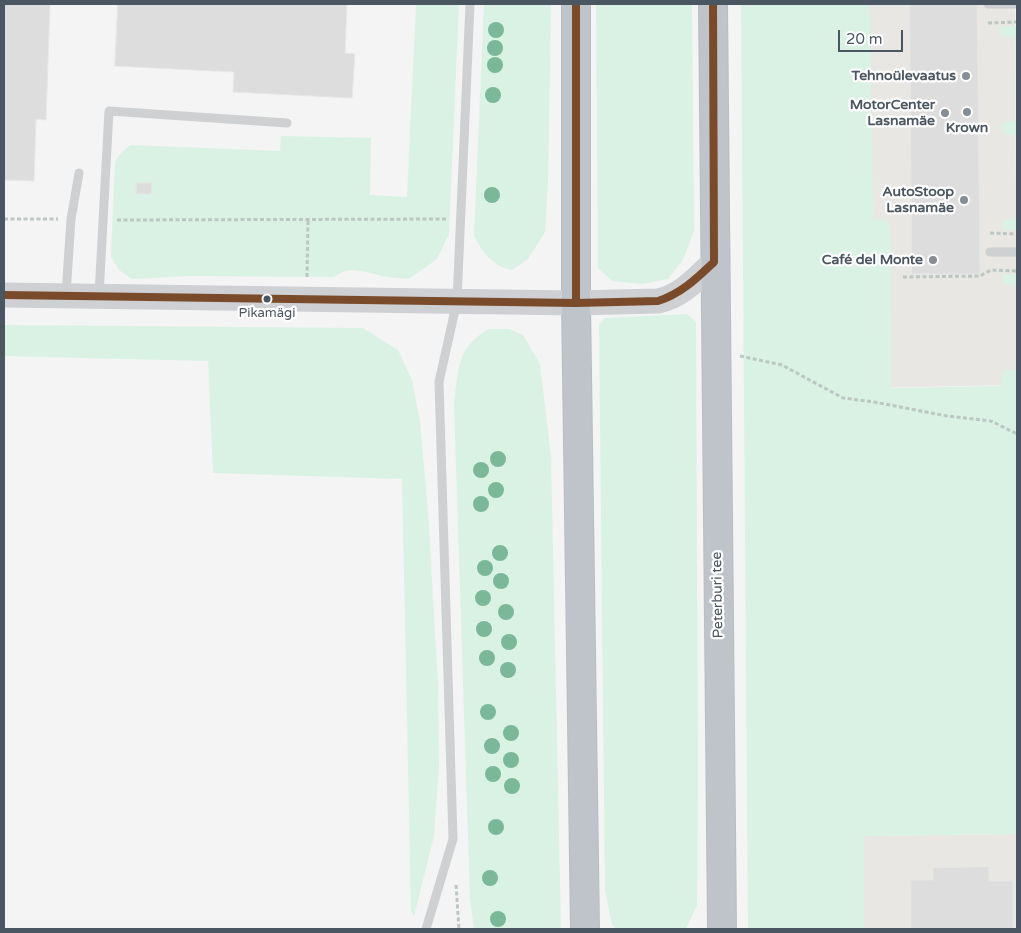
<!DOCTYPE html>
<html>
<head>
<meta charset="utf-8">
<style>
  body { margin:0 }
  #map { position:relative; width:1021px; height:933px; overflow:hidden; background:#f4f4f4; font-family:"Varela Round",sans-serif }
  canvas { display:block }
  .frame { position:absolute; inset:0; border:5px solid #4a5661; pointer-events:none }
  .scale { position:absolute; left:838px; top:30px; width:65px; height:22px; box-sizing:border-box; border:2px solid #4a5661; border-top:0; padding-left:6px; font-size:15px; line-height:18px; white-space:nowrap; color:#4a5661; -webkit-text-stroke:4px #fff; paint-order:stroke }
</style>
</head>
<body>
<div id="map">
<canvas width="1021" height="933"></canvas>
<div class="frame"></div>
<div class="scale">20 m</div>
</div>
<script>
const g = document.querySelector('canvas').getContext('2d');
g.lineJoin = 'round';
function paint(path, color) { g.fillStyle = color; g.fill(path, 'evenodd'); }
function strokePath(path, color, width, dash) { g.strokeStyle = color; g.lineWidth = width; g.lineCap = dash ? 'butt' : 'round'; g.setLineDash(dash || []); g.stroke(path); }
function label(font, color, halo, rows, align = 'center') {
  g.font = font + ' "Varela Round",sans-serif'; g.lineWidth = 4.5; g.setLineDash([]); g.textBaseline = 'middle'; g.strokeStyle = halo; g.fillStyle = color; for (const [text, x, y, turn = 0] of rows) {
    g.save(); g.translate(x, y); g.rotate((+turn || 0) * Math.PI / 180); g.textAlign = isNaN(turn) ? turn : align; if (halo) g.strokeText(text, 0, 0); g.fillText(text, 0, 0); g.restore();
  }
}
const commercial = new Path2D(`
  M 862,4 L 1015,4 L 1017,385 L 861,388 Z
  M 1017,834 L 1017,929 L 864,929 L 864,836 Z`);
const green = new Path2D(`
  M 416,4 L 459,4 L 449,234 L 437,259 L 409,279 C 399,278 388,278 378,275 C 362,271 348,266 334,277 L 189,276 L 132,279 L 119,270 L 111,257 L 115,162 L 121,153 L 130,145 L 280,151 L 281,136 L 371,138 L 370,195 L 407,197 Z
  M 484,4 L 551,4 L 548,184 L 545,232 L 528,259 L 512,270 C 492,266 483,253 474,236 Z
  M 596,4 L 692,4 L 694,231 L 683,260 L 668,279 L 642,284 L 612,281 L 598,268 Z
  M 741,4 L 870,4 L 873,219 L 886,220 L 890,225 L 891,388 L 1002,386 L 1003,370 L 1017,370 L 1017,834 L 864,836 L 864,929 L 748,929 Z
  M 1017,26 L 1017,207 L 1016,135 L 1004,135 L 1001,125 L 1004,122 L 1016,121 L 1015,37 L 1000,36 L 999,27 Z
  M 1017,219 L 1017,230 L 1003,230 L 1002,220 Z
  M 1003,274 L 1017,274 L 1017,285 L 1003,284 Z
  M 687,314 L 696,322 L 698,774 L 697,905 L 686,929 L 616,929 L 612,925 L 605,890 L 599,325 L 605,318 Z
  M 4,325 L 363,328 L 398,350 L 412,380 L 420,422 L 428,511 L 438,684 L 439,765 L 434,836 L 414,916 L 411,911 L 402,479 L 213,473 L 208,361 L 4,356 Z
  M 488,329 L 509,329 L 523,335 L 540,364 L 551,457 L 561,929 L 474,929 L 470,899 L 454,403 C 459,368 456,349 488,329 Z`);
const building = new Path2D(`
  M 4,4 L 50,4 L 46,120 L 36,119 L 34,181 L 4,180 Z
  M 118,4 L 347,4 L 345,53 L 355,54 L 352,98 L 233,92 L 234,72 L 115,66 Z
  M 910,4 L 977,4 L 980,274 L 912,274 Z
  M 137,183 L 152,183 L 151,194 L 136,194 Z
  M 989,867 L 989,881 L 1013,881 L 1013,929 L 911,929 L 911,880 L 933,880 L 933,868 Z`);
const path = new Path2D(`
  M 988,23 L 1017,22
  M 4,219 L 58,219
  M 117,220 L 446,219
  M 990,233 L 1017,234
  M 307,277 L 308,221
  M 903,277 L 980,276 L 991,270 L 1017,271
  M 740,356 L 782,365 L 843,398 L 874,402 L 947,416 L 991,421 L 1017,434
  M 456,885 L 459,929`);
const lane = new Path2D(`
  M 988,4 L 1017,4
  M 990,252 L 1017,252
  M 66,294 L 71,219 L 79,173
  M 99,295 L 109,111 L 287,123
  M 426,929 L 453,839 L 439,382 L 457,301 L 470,4`);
const secondary = new Path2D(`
  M 4,295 L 576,303 L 658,301 C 682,296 697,278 714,262`);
const highway = new Path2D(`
  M 576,4 L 576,303 L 585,929
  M 713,4 L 722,929`);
const bus1 = new Path2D(`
  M 576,4 L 576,303
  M 4,295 L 576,303 L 658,301 C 681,294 697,278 714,262 L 713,4`);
const trees = [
  [496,30],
  [495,48],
  [495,65],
  [493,95],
  [492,195],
  [498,459],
  [481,470],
  [496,490],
  [481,504],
  [500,553],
  [485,568],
  [501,581],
  [483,598],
  [506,612],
  [484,629],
  [509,642],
  [487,658],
  [508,670],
  [488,712],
  [511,733],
  [492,746],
  [511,760],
  [493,774],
  [512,786],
  [496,827],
  [490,878],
  [498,919]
];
const markers = [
  [966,76,5,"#868d94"],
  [967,112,5,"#868d94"],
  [945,113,5,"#868d94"],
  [964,200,5,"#868d94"],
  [933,260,5,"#868d94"],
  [267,299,4.5,"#4a5661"]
];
const busNames = [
  ["Pikamägi",267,314]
];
const poiNames = [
  ["Tehnoülevaatus",956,76],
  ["MotorCenter",935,105],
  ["Lasnamäe",935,121],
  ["Krown",967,128,"center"],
  ["AutoStoop",954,192],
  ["Lasnamäe",954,208],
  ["Café del Monte",923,260]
];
const streetNames = [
  ["Peterburi tee",718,595,-91]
];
paint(commercial, '#e8e7e3');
paint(green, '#d9f2e3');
paint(building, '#ddddde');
strokePath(building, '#e5e6e7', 1);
strokePath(highway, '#b9bec3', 30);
strokePath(path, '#bcc7c4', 3, [4, 2.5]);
strokePath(lane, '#ced0d2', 9);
strokePath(secondary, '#ced0d4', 25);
strokePath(highway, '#bec4c9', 28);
strokePath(bus1, '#7a4b2a', 8);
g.fillStyle = '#7ab899';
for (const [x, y] of trees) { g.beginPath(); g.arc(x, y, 8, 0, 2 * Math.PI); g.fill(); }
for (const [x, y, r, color] of markers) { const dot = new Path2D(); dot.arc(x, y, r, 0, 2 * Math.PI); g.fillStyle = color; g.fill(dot); strokePath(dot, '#fff', 2); }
label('13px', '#4a5661', '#fff', busNames);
label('bold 14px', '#4a5661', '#fff', poiNames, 'right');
label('14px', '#4a5661', '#fff', streetNames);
</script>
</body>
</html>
